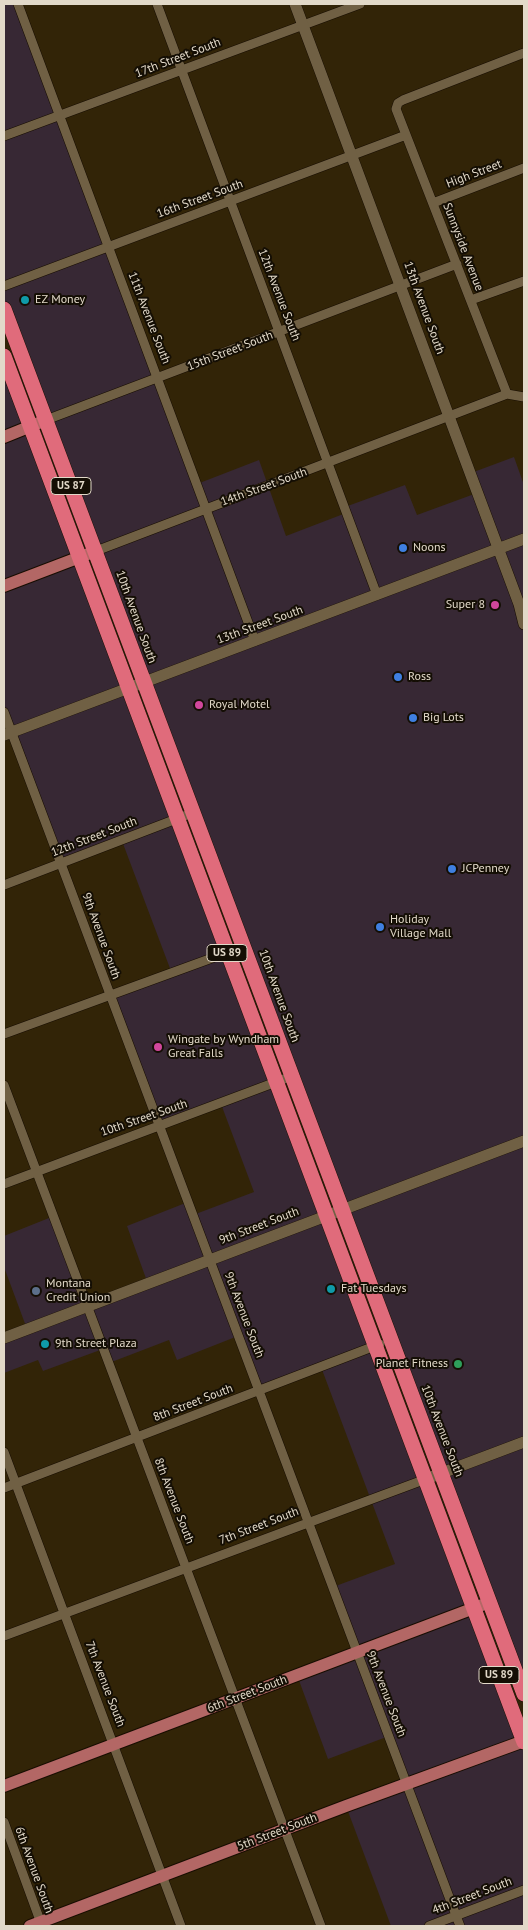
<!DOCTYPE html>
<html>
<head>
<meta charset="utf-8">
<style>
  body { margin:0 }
  #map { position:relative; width:528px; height:1930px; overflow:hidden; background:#322407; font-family:"PT Sans",sans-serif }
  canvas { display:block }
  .frame { position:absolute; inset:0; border:5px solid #e2d9c9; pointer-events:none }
</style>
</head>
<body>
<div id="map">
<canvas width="528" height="1930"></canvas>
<div class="frame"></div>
</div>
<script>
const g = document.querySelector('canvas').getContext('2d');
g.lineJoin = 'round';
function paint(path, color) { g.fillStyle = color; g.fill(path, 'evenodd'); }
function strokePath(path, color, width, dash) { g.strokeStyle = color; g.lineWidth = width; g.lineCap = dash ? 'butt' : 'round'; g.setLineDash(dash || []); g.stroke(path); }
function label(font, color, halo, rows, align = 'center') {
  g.font = font + ' "PT Sans",sans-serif'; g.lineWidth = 4; g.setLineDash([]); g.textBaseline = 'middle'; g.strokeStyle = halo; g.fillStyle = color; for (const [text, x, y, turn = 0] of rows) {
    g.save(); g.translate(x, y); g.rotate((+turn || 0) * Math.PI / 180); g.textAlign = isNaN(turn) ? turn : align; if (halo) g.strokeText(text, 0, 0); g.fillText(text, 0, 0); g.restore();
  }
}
const commercial = new Path2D(`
  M 4,4 L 18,4 L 197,484 L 259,460 L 286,536 L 346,513 L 345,507 L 405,485 L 417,515 L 477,493 L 471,473 L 514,457 L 524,485 L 524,1694 L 4,309 Z
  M 4,356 L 524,1742 L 524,1926 L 391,1926 L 346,1806 L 406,1782 L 389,1736 L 328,1759 L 297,1675 L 357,1653 L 333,1587 L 395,1564 L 321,1367 L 259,1390 L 238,1336 L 177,1360 L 169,1340 L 109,1363 L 103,1349 L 43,1371 L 38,1360 L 4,1373 L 4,1338 L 27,1329 L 4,1267 L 4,1236 L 54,1216 L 87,1306 L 148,1284 L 127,1226 L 188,1202 L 193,1215 L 254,1192 L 221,1104 L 158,1127 L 109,995 L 171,971 L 122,841 L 60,863 L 4,712 Z`);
const street = new Path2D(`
  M 18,4 L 255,641
  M 157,4 L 377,595
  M 4,136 L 360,4
  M 433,203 L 524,168
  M 4,286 L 406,135
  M 471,300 L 524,281
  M 507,394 L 396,109 L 398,103 L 403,100 L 524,53
  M 46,420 L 457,264
  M 96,551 L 507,394 L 524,397
  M 4,712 L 460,1926
  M 4,885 L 192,813
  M 4,1034 L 245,946
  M 4,1085 L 321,1926
  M 4,1184 L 292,1076
  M 4,1452 L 181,1926
  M 4,1488 L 380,1344
  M 4,1636 L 426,1479
  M 4,1822 L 42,1926
  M 429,1926 L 524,1890`);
const secondary = new Path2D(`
  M 295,4 L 519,604 L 524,624
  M 4,735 L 524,539
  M 4,1338 L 524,1141
  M 426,1479 L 524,1442`);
const primary = new Path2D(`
  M 4,437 L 46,420
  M 4,586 L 88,554
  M 4,1786 L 490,1602
  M 30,1926 L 346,1806 L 524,1741`);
const highway = new Path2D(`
  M 4,309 L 524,1694
  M 4,356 L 524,1742`);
const markers = [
  [25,300,5,"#0f9aa8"],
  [403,548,5,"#3f7fe0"],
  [495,605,5,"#d1479c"],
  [398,677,5,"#3f7fe0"],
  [199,705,5,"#d1479c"],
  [413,718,5,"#3f7fe0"],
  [452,869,5,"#3f7fe0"],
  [380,927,5,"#3f7fe0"],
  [158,1047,5,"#d1479c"],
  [331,1289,5,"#0f9aa8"],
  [36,1291,5,"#5c6f8a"],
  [45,1344,5,"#0f9aa8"],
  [458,1364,5,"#2e9e5b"]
];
const shields = [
  [71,486,40],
  [227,953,40],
  [499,1675,40]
];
const shieldNames = [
  ["US 87",71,486],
  ["US 89",227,953],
  ["US 89",499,1675]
];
const streetNames = [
  ["17th Street South",178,58,-21],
  ["High Street",474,174,-21],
  ["16th Street South",200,199,-20],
  ["Sunnyside Avenue",463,247,69],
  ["12th Avenue South",279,295,69],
  ["13th Avenue South",424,308,70],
  ["11th Avenue South",149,318,69],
  ["15th Street South",230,351,-21],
  ["14th Street South",264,487,-20],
  ["10th Avenue South",136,617,70],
  ["13th Street South",260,625,-20],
  ["12th Street South",94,837,-21],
  ["9th Avenue South",101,936,70],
  ["10th Avenue South",279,996,70],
  ["10th Street South",144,1118,-19],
  ["9th Street South",259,1226,-21],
  ["9th Avenue South",244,1315,69],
  ["8th Street South",193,1403,-21],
  ["10th Avenue South",442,1431,69],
  ["8th Avenue South",174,1501,69],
  ["7th Street South",259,1526,-21],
  ["7th Avenue South",105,1684,69],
  ["6th Street South",247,1694,-21],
  ["9th Avenue South",386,1694,69],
  ["5th Street South",277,1832,-21],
  ["6th Avenue South",34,1870,70],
  ["4th Street South",472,1896,-21]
];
const poiNames = [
  ["EZ Money",35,300],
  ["Noons",413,548],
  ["Super 8",485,605,"right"],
  ["Ross",408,677],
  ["Royal Motel",209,705],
  ["Big Lots",423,718],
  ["JCPenney",462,869],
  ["Holiday",390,920],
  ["Village Mall",390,934],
  ["Wingate by Wyndham",168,1040],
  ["Great Falls",168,1054],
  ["Montana",46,1284],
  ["Credit Union",46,1298],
  ["Fat Tuesdays",341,1289],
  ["9th Street Plaza",55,1344],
  ["Planet Fitness",448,1364,"right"]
];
paint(commercial, '#372834');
strokePath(street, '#170d00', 10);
strokePath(secondary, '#170d00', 12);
strokePath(primary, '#170d00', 14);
strokePath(highway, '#170d00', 16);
strokePath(street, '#706044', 9);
strokePath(secondary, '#706044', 11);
strokePath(primary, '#b36765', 12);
strokePath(highway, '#e06b7b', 15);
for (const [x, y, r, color] of markers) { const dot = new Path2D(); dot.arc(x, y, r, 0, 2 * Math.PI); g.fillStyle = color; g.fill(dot); strokePath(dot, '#140e04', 2); }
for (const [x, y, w] of shields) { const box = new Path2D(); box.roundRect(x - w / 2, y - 8.5, w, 17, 4); g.fillStyle = '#140e04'; g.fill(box); strokePath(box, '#e2d9c9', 1); }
label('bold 11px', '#e2d9c9', null, shieldNames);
label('12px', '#e2d9c9', '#140e04', streetNames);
label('12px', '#e2d9c9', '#140e04', poiNames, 'left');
</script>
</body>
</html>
